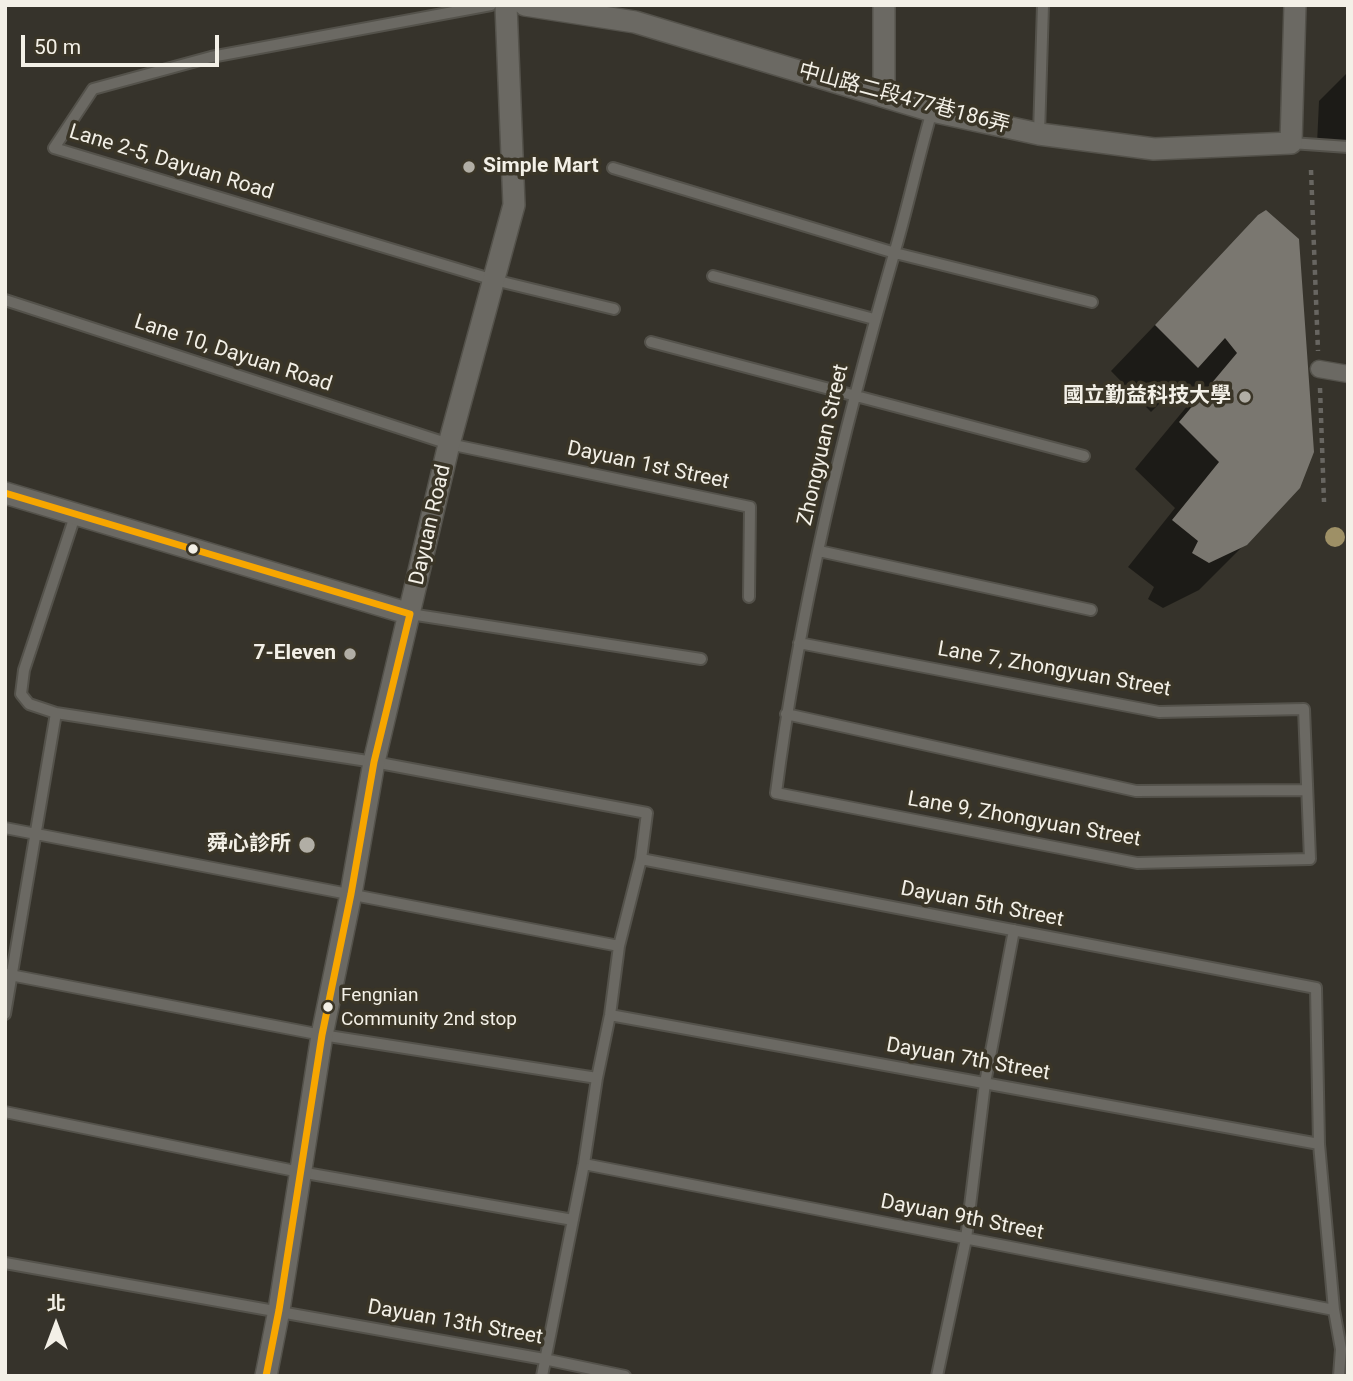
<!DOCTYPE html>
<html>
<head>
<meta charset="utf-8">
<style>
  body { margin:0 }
  #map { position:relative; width:1353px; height:1381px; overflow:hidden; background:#36332b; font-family:Roboto,"Noto Sans TC",sans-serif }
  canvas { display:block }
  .frame { position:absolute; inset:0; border:7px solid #f3f0e7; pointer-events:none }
  .north { position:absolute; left:21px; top:1290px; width:70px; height:70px; -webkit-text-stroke:5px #3a3527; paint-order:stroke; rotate:0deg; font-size:19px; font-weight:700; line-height:28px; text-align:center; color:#f3f0e7 }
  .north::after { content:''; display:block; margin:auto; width:24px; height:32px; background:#f3f0e7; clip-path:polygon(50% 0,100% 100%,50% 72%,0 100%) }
  .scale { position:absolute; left:21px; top:35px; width:198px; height:32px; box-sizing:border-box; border:4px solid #f3f0e7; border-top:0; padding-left:9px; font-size:21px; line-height:24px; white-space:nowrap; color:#f3f0e7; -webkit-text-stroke:5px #3a3527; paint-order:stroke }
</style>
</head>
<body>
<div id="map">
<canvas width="1353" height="1381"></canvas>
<div class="frame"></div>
<div class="north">北</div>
<div class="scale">50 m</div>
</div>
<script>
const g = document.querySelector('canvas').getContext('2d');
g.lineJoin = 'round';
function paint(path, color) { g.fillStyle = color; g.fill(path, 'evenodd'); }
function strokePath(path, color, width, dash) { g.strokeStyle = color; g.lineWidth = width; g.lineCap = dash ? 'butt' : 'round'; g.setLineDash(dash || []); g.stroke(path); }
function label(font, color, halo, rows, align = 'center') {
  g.font = font + ' Roboto,"Noto Sans TC",sans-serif'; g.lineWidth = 7; g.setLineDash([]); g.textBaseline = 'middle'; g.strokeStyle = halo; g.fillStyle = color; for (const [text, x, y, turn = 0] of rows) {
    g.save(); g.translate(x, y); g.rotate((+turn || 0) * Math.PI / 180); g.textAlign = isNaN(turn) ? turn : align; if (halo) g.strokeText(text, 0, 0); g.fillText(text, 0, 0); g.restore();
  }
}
const shadow = new Path2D(`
  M 1348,72 L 1348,146 L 1317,144 L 1319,101 Z
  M 1259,216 L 1245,544 L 1199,590 L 1163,608 L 1148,599 L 1154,587 L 1128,567 L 1175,508 L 1135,469 L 1193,399 L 1180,383 L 1151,412 L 1111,371 Z`);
const building = new Path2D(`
  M 1266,210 L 1299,239 L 1314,452 L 1300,488 L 1247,545 L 1209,563 L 1192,553 L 1198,541 L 1172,520 L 1219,462 L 1179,422 L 1237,353 L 1225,338 L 1198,368 L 1155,325 L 1258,215 Z`);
const path = new Path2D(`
  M 1311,170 L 1318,351
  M 1320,388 L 1324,502`);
const service = new Path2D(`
  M 491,5 L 211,57 L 93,89 L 54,148 L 494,280 L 614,309
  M 1039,134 L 1043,5
  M 1291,143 L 1348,147
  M 613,168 L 895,253 L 1092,302
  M 713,276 L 874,319
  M 5,300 L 449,444 L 750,507 L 749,597
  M 651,342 L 1084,456
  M 75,516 L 24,670 L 21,694 L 29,704 L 56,713 L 374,762 L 647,813 L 641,859 L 619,946 L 610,1015 L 597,1078 L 584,1164 L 542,1376
  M 819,551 L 1091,610
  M 410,614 L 701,659
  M 799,643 L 1159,712 L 1304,709 L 1310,859 L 1137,863 L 776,793 C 799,611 843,431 894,254 C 908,207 918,158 932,111
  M 786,714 L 1136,791 L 1307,790
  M 5,828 L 619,946
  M 641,859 L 1316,988 L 1319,1144 L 1334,1310 L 1341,1349 L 1339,1376
  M 5,974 L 322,1035 L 597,1078
  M 5,1014 L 56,713
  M 610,1015 L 1319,1144
  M 5,1112 L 300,1172 L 573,1220
  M 584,1164 L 1334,1310
  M 5,1263 L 544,1359 L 625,1376
  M 937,1376 L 966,1239 L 985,1083 L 1014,930`);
const pedestrian = new Path2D(`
  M 1319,369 L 1348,374`);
const minor = new Path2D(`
  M 525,5 L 635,22 L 932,111 L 1039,134 L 1154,149 L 1291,143 L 1295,5
  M 884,5 L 884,96
  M 5,493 L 410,614
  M 266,1376 L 279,1310 L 322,1035 L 351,894 L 374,762 L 449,444 L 514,205 L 506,5`);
const bus1 = new Path2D(`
  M 5,493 L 410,614 L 374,762 L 351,894 L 322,1035 L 279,1310 L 266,1376`);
const trees = [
  [1335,537]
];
const markers = [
  [469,167,7,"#b1aea5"],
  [1245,397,7,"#b1aea5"],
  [193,549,6,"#f3f0e7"],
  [350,654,7,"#b1aea5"],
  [307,845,9,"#b1aea5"],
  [328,1007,6,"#f3f0e7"]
];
const busNames = [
  ["Fengnian",341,996],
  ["Community 2nd stop",341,1020]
];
const streetNames = [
  ["中山路二段477巷186弄",904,99,15],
  ["Lane 2-5, Dayuan Road",171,163,17],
  ["Lane 10, Dayuan Road",233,354,18],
  ["Zhongyuan Street",824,445,-77],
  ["Dayuan 1st Street",648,466,12],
  ["Dayuan Road",431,525,-77],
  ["Lane 7, Zhongyuan Street",1054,670,10],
  ["Lane 9, Zhongyuan Street",1024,820,10],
  ["Dayuan 5th Street",982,905,11],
  ["Dayuan 7th Street",968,1060,10],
  ["Dayuan 9th Street",962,1218,11],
  ["Dayuan 13th Street",455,1323,10]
];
const poiNames = [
  ["Simple Mart",483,167,"left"],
  ["國立勤益科技大學",1231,397],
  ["7-Eleven",336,654],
  ["舜心診所",291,845]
];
paint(shadow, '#0007');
paint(building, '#7a7770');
strokePath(service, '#54524b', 14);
strokePath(pedestrian, '#54524b', 19);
strokePath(minor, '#54524b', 24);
strokePath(path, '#686661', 4.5, [5, 5]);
strokePath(service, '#6b6963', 10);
strokePath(pedestrian, '#6b6963', 16);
strokePath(minor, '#6b6963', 21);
strokePath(bus1, '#f7a600', 7);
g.fillStyle = '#9e9066';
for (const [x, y] of trees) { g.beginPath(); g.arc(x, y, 10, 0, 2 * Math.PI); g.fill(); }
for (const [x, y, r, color] of markers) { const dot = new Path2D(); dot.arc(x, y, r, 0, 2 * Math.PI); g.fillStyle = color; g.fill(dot); strokePath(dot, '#3a3527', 2.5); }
label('19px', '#f3f0e7', '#3a3527', busNames, 'left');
label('21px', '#f3f0e7', '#3a3527', streetNames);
label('bold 21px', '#f3f0e7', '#3a3527', poiNames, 'right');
</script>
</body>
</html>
